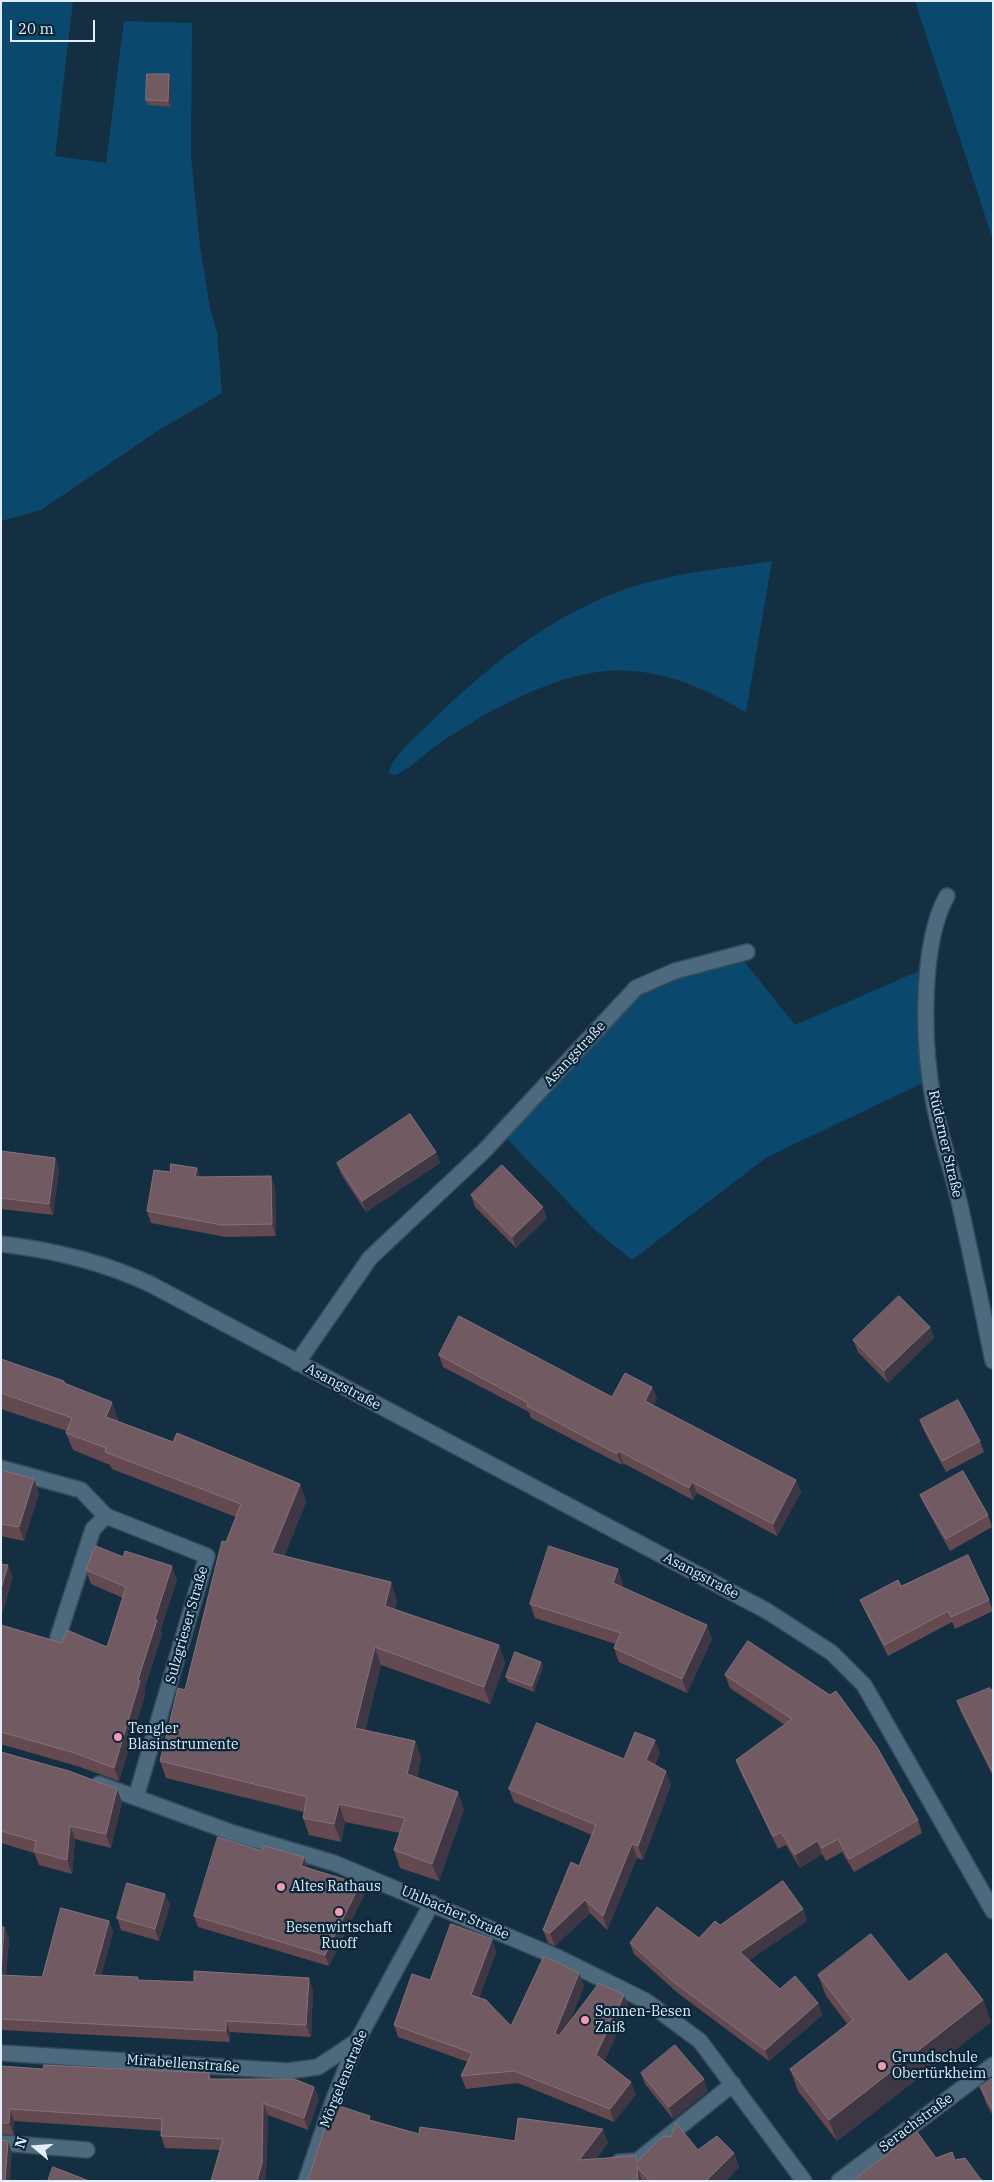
<!DOCTYPE html>
<html>
<head>
<meta charset="utf-8">
<style>
  body { margin:0 }
  #map { position:relative; width:994px; height:2182px; overflow:hidden; background:#142f41; font-family:"IBM Plex Serif",serif }
  canvas { display:block }
  .frame { position:absolute; inset:0; border:2px solid #e0effb; pointer-events:none }
  .north { position:absolute; left:10px; top:2122px; width:50px; height:50px; -webkit-text-stroke:4px #0a2537; paint-order:stroke; rotate:288deg; font-size:14px; font-weight:700; line-height:20px; text-align:center; color:#e0effb }
  .north::after { content:''; display:block; margin:auto; width:18px; height:22px; background:#e0effb; clip-path:polygon(50% 0,100% 100%,50% 72%,0 100%) }
  .scale { position:absolute; left:10px; top:20px; width:85px; height:22px; box-sizing:border-box; border:2px solid #e0effb; border-top:0; padding-left:6px; font-size:15px; line-height:18px; white-space:nowrap; color:#e0effb; -webkit-text-stroke:4px #0a2537; paint-order:stroke }
</style>
</head>
<body>
<div id="map">
<canvas width="994" height="2182"></canvas>
<div class="frame"></div>
<div class="north">N</div>
<div class="scale">20 m</div>
</div>
<script>
const g = document.querySelector('canvas').getContext('2d');
g.lineJoin = 'round';
function paint(path, color) { g.fillStyle = color; g.fill(path, 'evenodd'); }
function strokePath(path, color, width, dash) { g.strokeStyle = color; g.lineWidth = width; g.lineCap = dash ? 'butt' : 'round'; g.setLineDash(dash || []); g.stroke(path); }
function label(font, color, halo, rows, align = 'center') {
  g.font = font + ' "IBM Plex Serif",serif'; g.lineWidth = 4.5; g.setLineDash([]); g.textBaseline = 'middle'; g.strokeStyle = halo; g.fillStyle = color; for (const [text, x, y, turn = 0] of rows) {
    g.save(); g.translate(x, y); g.rotate((+turn || 0) * Math.PI / 180); g.textAlign = isNaN(turn) ? turn : align; if (halo) g.strokeText(text, 0, 0); g.fillText(text, 0, 0); g.restore();
  }
}
const green = new Path2D(`
  M 1,1 L 73,1 L 55,156 L 106,163 L 124,21 L 192,23 L 191,156 L 200,246 L 210,308 L 217,332 L 222,393 L 156,432 L 41,510 L 1,521 Z
  M 915,1 L 993,1 L 993,240 Z
  M 772,561 L 746,712 C 665,666 610,655 524,695 C 507,703 489,711 473,722 C 462,729 449,736 438,744 C 424,754 411,769 395,775 L 389,773 C 390,758 421,732 432,721 C 493,661 565,604 649,582 C 689,571 732,568 772,561 Z
  M 743,960 L 795,1025 L 921,970 L 925,1082 L 767,1157 L 632,1260 L 595,1230 L 507,1139 L 639,995 L 678,977 Z`);
const minor = new Path2D(`
  M 947,896 C 920,943 923,1045 933,1098 C 939,1133 951,1167 959,1201 C 971,1254 982,1308 993,1361
  M 1,1244 C 53,1250 103,1262 150,1284 L 767,1611 L 832,1653 L 864,1685 L 993,1911
  M 297,1363 L 370,1258 L 485,1150 L 636,988 L 675,971 L 747,952
  M 1,1468 L 81,1490 L 106,1516 L 207,1556 L 136,1797
  M 58,1637 L 93,1529 L 106,1516
  M 99,1784 L 233,1833 L 334,1863 L 557,1957 L 646,2001 L 700,2041 L 804,2181
  M 1,2053 L 288,2071 L 318,2067 L 357,2041
  M 1,2143 L 87,2150
  M 619,2162 L 637,2161 L 733,2084
  M 306,2181 L 333,2101 L 357,2041 L 432,1903
  M 839,2181 L 993,2065`);
const wall = new Path2D(`
  M 169,74 L 171,80 L 171,107 L 148,105 L 146,100 Z
  M 1,1151 L 55,1158 L 59,1169 L 53,1215 L 1,1209 Z
  M 436,1152 L 440,1163 L 366,1212 L 341,1174 L 337,1163 Z
  M 197,1168 L 200,1177 L 275,1187 L 276,1236 L 226,1237 L 151,1223 L 147,1211 L 170,1172 Z
  M 471,1195 L 547,1218 L 516,1248 L 475,1207 Z
  M 930,1327 L 934,1338 L 888,1383 L 858,1352 L 853,1340 Z
  M 439,1355 L 612,1397 L 652,1387 L 657,1399 L 653,1405 L 796,1480 L 801,1492 L 777,1536 L 697,1493 L 693,1500 L 623,1463 L 622,1465 L 531,1418 L 529,1412 L 443,1367 Z
  M 1,1359 L 64,1381 L 66,1384 L 118,1419 L 118,1421 L 173,1442 L 300,1484 L 306,1502 L 284,1556 L 397,1600 L 395,1609 L 499,1645 L 505,1663 L 490,1704 L 381,1665 L 365,1731 L 415,1741 L 421,1758 L 417,1778 L 464,1809 L 439,1881 L 400,1868 L 394,1850 L 400,1833 L 345,1822 L 341,1842 L 309,1835 L 303,1818 L 304,1812 L 166,1778 L 160,1761 L 185,1690 L 226,1542 L 236,1517 L 112,1469 L 110,1465 L 73,1450 L 66,1433 L 67,1431 L 1,1409 Z
  M 920,1420 L 980,1441 L 984,1452 L 946,1472 L 924,1431 Z
  M 1,1470 L 39,1493 L 24,1541 L 1,1536 Z
  M 920,1495 L 988,1515 L 992,1527 L 950,1551 L 925,1506 Z
  M 86,1570 L 177,1580 L 160,1631 L 162,1634 L 144,1690 L 145,1695 L 119,1781 L 80,1767 L 4,1745 L 1,1746 L 1,1625 L 62,1643 L 107,1647 L 123,1598 L 91,1584 Z
  M 623,1583 L 622,1587 L 712,1639 L 687,1693 L 619,1662 L 614,1648 L 616,1644 L 535,1618 L 530,1604 Z
  M 860,1600 L 989,1600 L 993,1611 L 955,1629 L 952,1622 L 888,1656 L 865,1611 Z
  M 748,1641 L 918,1820 L 922,1833 L 854,1872 L 842,1852 L 826,1861 L 822,1854 L 800,1868 L 786,1845 L 778,1849 L 741,1773 L 736,1760 L 785,1725 L 730,1688 L 725,1675 Z
  M 541,1662 L 543,1667 L 534,1692 L 508,1682 L 506,1677 Z
  M 993,1693 L 993,1776 L 961,1712 L 957,1701 Z
  M 1,1752 L 117,1789 L 122,1802 L 111,1848 L 75,1839 L 72,1874 L 39,1865 L 34,1853 L 1,1843 Z
  M 660,1753 L 655,1765 L 671,1785 L 643,1860 L 637,1858 L 607,1930 L 590,1913 L 555,1946 L 548,1943 L 543,1930 L 579,1866 L 592,1835 L 514,1802 L 509,1789 L 624,1759 Z
  M 262,1851 L 304,1857 L 308,1868 L 360,1884 L 364,1895 L 329,1966 L 198,1927 L 194,1916 Z
  M 165,1894 L 170,1905 L 159,1941 L 121,1930 L 117,1918 Z
  M 803,1909 L 807,1921 L 749,1960 L 780,1989 L 818,2003 L 822,2015 L 769,2061 L 679,1994 L 634,1954 L 630,1943 L 699,1938 L 720,1925 Z
  M 109,1921 L 113,1932 L 101,1976 L 138,1977 L 139,1980 L 313,1990 L 311,2037 L 230,2032 L 230,2042 L 1,2030 L 1,1927 L 4,1927 L 9,1939 L 6,1975 L 42,1977 Z
  M 492,1939 L 496,1952 L 479,1998 L 511,2026 L 579,1973 L 584,1986 L 569,2023 L 624,1995 L 629,2008 L 604,2061 L 636,2094 L 614,2122 L 518,2083 L 466,2089 L 461,2076 L 468,2062 L 398,2037 L 394,2025 L 430,1980 Z
  M 818,1975 L 909,1982 L 983,2000 L 991,2022 L 837,2141 L 798,2091 L 790,2069 L 848,2025 L 826,1996 Z
  M 1,2066 L 43,2069 L 209,2073 L 211,2079 L 314,2087 L 319,2099 L 308,2130 L 268,2115 L 266,2175 L 220,2150 L 165,2148 L 161,2136 L 161,2131 L 14,2121 L 14,2135 L 1,2134 Z
  M 641,2073 L 708,2091 L 673,2119 L 645,2084 Z
  M 993,2078 L 993,2116 L 986,2103 L 980,2087 Z
  M 372,2120 L 419,2134 L 515,2141 L 608,2143 L 596,2159 L 636,2156 L 638,2161 L 698,2150 L 734,2153 L 739,2167 L 726,2181 L 308,2181 Z`);
const shadedWall = new Path2D(`
  M 169,74 L 171,80 L 171,107 L 168,101 Z
  M 436,1152 L 440,1163 L 366,1212 L 362,1201 Z
  M 55,1158 L 59,1169 L 53,1215 L 49,1204 Z
  M 197,1168 L 201,1180 L 195,1177 Z
  M 271,1176 L 275,1187 L 276,1236 L 272,1224 Z
  M 543,1207 L 547,1218 L 516,1248 L 512,1237 Z
  M 930,1327 L 934,1338 L 888,1383 L 884,1371 Z
  M 652,1387 L 657,1399 L 649,1413 L 645,1401 Z
  M 112,1402 L 118,1419 L 113,1434 L 106,1417 Z
  M 619,1451 L 623,1463 L 622,1465 L 617,1454 Z
  M 34,1479 L 39,1493 L 24,1541 L 19,1527 Z
  M 796,1480 L 801,1492 L 777,1536 L 773,1524 Z
  M 692,1482 L 697,1493 L 693,1500 L 689,1488 Z
  M 300,1484 L 306,1502 L 279,1571 L 272,1553 Z
  M 8,1565 L 13,1578 L 1,1619 L 1,1589 Z
  M 172,1566 L 177,1580 L 160,1631 L 162,1634 L 144,1690 L 145,1695 L 119,1781 L 114,1768 L 155,1619 Z
  M 618,1569 L 623,1583 L 619,1597 L 613,1583 Z
  M 391,1582 L 397,1600 L 391,1623 L 385,1606 Z
  M 707,1625 L 712,1639 L 687,1693 L 682,1679 Z
  M 499,1645 L 505,1663 L 490,1704 L 484,1687 Z
  M 375,1647 L 381,1665 L 361,1746 L 355,1728 Z
  M 541,1662 L 543,1667 L 534,1692 L 532,1686 Z
  M 655,1740 L 660,1753 L 651,1773 L 646,1760 Z
  M 415,1741 L 421,1758 L 414,1792 L 407,1774 Z
  M 666,1771 L 671,1785 L 643,1860 L 638,1846 Z
  M 117,1789 L 122,1802 L 111,1848 L 106,1834 Z
  M 458,1792 L 464,1809 L 439,1881 L 432,1864 Z
  M 339,1804 L 345,1822 L 341,1842 L 334,1824 Z
  M 70,1826 L 75,1839 L 72,1874 L 67,1860 Z
  M 817,1841 L 822,1854 L 800,1868 L 795,1855 Z
  M 632,1844 L 637,1858 L 607,1930 L 603,1916 Z
  M 304,1857 L 308,1869 L 301,1866 Z
  M 360,1884 L 364,1895 L 329,1966 L 325,1955 Z
  M 165,1894 L 170,1905 L 159,1941 L 155,1929 Z
  M 585,1900 L 590,1913 L 555,1946 L 550,1933 Z
  M 803,1909 L 807,1921 L 744,1964 L 740,1952 Z
  M 109,1921 L 113,1932 L 98,1987 L 94,1975 Z
  M 4,1927 L 9,1939 L 5,1986 L 1,1975 Z
  M 492,1939 L 496,1952 L 476,2008 L 471,1995 Z
  M 579,1973 L 584,1986 L 559,2046 L 555,2033 Z
  M 309,1978 L 313,1990 L 311,2037 L 306,2025 Z
  M 624,1995 L 629,2008 L 601,2067 L 596,2055 Z
  M 983,2000 L 991,2022 L 837,2141 L 829,2120 Z
  M 818,2003 L 822,2015 L 769,2061 L 765,2050 Z
  M 226,2021 L 230,2032 L 230,2042 L 226,2031 Z
  M 704,2079 L 708,2091 L 673,2119 L 669,2107 Z
  M 631,2082 L 636,2094 L 614,2122 L 610,2109 Z
  M 314,2087 L 319,2099 L 308,2130 L 304,2118 Z
  M 263,2103 L 268,2115 L 266,2175 L 265,2181 L 257,2181 Z
  M 10,2109 L 14,2121 L 14,2135 L 9,2123 Z
  M 603,2129 L 608,2143 L 584,2174 L 579,2160 Z
  M 8,2141 L 12,2153 L 10,2181 L 5,2181 Z
  M 734,2153 L 739,2167 L 726,2181 L 706,2181 Z
  M 637,2167 L 642,2181 L 638,2181 Z`);
const building = new Path2D(`
  M 147,74 L 169,74 L 168,101 L 146,100 Z
  M 410,1114 L 436,1152 L 362,1201 L 337,1163 Z
  M 1,1151 L 55,1158 L 49,1204 L 1,1198 Z
  M 171,1164 L 197,1168 L 195,1177 L 271,1176 L 272,1224 L 222,1225 L 147,1211 L 154,1170 L 170,1172 Z
  M 502,1165 L 543,1207 L 512,1237 L 471,1195 Z
  M 899,1296 L 930,1327 L 884,1371 L 853,1340 Z
  M 459,1316 L 612,1397 L 625,1373 L 652,1387 L 645,1401 L 796,1480 L 773,1524 L 692,1482 L 689,1488 L 619,1451 L 617,1454 L 527,1406 L 528,1403 L 439,1355 Z
  M 1,1359 L 64,1381 L 64,1383 L 112,1402 L 106,1417 L 173,1442 L 177,1433 L 300,1484 L 272,1553 L 391,1582 L 385,1606 L 499,1645 L 484,1687 L 375,1647 L 355,1728 L 415,1741 L 407,1774 L 458,1792 L 432,1864 L 394,1850 L 405,1818 L 339,1804 L 334,1824 L 303,1818 L 307,1797 L 160,1761 L 178,1688 L 185,1690 L 222,1541 L 226,1542 L 241,1504 L 105,1452 L 106,1448 L 66,1433 L 72,1418 L 1,1393 Z
  M 958,1400 L 980,1441 L 942,1461 L 920,1420 Z
  M 1,1470 L 34,1479 L 19,1527 L 1,1524 Z
  M 963,1471 L 988,1515 L 946,1539 L 920,1495 Z
  M 96,1546 L 123,1557 L 125,1551 L 172,1566 L 155,1619 L 157,1620 L 138,1680 L 140,1681 L 114,1768 L 75,1753 L 1,1732 L 1,1625 L 62,1643 L 67,1630 L 107,1647 L 126,1587 L 86,1570 Z
  M 549,1546 L 618,1569 L 613,1583 L 707,1625 L 682,1679 L 614,1648 L 621,1633 L 530,1604 Z
  M 968,1555 L 989,1600 L 951,1617 L 948,1611 L 884,1645 L 860,1600 L 898,1580 L 901,1586 Z
  M 1,1564 L 8,1565 L 1,1589 Z
  M 748,1641 L 830,1695 L 836,1691 L 877,1747 L 918,1820 L 849,1859 L 838,1839 L 822,1848 L 817,1841 L 795,1855 L 781,1832 L 773,1836 L 736,1760 L 792,1719 L 725,1675 Z
  M 515,1652 L 541,1662 L 532,1686 L 506,1677 Z
  M 990,1688 L 993,1693 L 993,1773 L 957,1701 Z
  M 537,1723 L 624,1759 L 635,1732 L 655,1740 L 646,1760 L 666,1771 L 638,1846 L 632,1844 L 603,1916 L 585,1900 L 550,1933 L 543,1930 L 571,1862 L 579,1866 L 596,1825 L 509,1789 Z
  M 1,1752 L 69,1771 L 117,1789 L 106,1834 L 70,1826 L 67,1860 L 34,1851 L 36,1841 L 1,1831 Z
  M 218,1837 L 262,1851 L 264,1846 L 304,1857 L 301,1866 L 360,1884 L 325,1955 L 194,1916 Z
  M 783,1881 L 803,1909 L 740,1952 L 780,1989 L 795,1976 L 818,2003 L 765,2050 L 675,1983 L 630,1943 L 657,1907 L 699,1938 L 715,1921 L 720,1925 Z
  M 127,1883 L 165,1894 L 155,1929 L 117,1918 Z
  M 61,1908 L 109,1921 L 94,1975 L 138,1977 L 137,1980 L 194,1982 L 194,1971 L 309,1978 L 306,2025 L 226,2021 L 226,2031 L 1,2019 L 1,1975 L 42,1977 Z
  M 451,1924 L 492,1939 L 471,1995 L 486,2000 L 511,2026 L 544,1956 L 579,1973 L 555,2033 L 559,2036 L 599,1983 L 624,1995 L 596,2055 L 631,2082 L 610,2109 L 514,2071 L 461,2076 L 472,2053 L 394,2025 L 412,1974 L 430,1980 Z
  M 1,1927 L 4,1927 L 1,1974 Z
  M 871,1934 L 909,1982 L 946,1953 L 983,2000 L 829,2120 L 790,2069 L 853,2020 L 818,1975 Z
  M 675,2045 L 704,2079 L 669,2107 L 641,2073 Z
  M 44,2065 L 209,2073 L 209,2079 L 294,2079 L 314,2087 L 304,2118 L 263,2103 L 262,2163 L 257,2181 L 211,2181 L 223,2139 L 161,2136 L 162,2119 L 10,2109 L 9,2123 L 1,2123 L 1,2066 L 43,2069 Z
  M 993,2078 L 993,2110 L 980,2087 Z
  M 333,2104 L 370,2116 L 369,2120 L 419,2134 L 420,2127 L 515,2141 L 518,2118 L 603,2129 L 579,2160 L 636,2156 L 637,2162 L 663,2136 L 671,2137 L 676,2123 L 698,2150 L 717,2136 L 734,2153 L 706,2181 L 650,2181 L 637,2167 L 638,2181 L 308,2181 Z
  M 915,2129 L 936,2158 L 952,2152 L 955,2160 L 965,2158 L 982,2181 L 852,2181 L 899,2145 L 897,2142 Z
  M 1,2140 L 8,2141 L 5,2181 L 1,2181 Z
  M 53,2167 L 89,2181 L 48,2181 Z`);
const markers = [
  [118,1737,5,"#f29ab0"],
  [281,1887,5,"#f29ab0"],
  [339,1912,5,"#f29ab0"],
  [585,2020,5,"#f29ab0"],
  [882,2066,5,"#f29ab0"]
];
const streetNames = [
  ["Asangstraße",575,1054,-47],
  ["Rüderner Straße",945,1144,77],
  ["Asangstraße",343,1387,28],
  ["Asangstraße",701,1576,28],
  ["Sulzgrieser Straße",187,1625,-74],
  ["Uhlbacher Straße",455,1913,23],
  ["Mirabellenstraße",183,2064,4],
  ["Mörgelenstraße",344,2079,-68],
  ["Serachstraße",916,2123,-37]
];
const poiNames = [
  ["Tengler",128,1729],
  ["Blasinstrumente",128,1745],
  ["Altes Rathaus",291,1887],
  ["Besenwirtschaft",339,1928,"center"],
  ["Ruoff",339,1944,"center"],
  ["Sonnen-Besen",595,2012],
  ["Zaiß",595,2028],
  ["Grundschule",892,2058],
  ["Obertürkheim",892,2074]
];
paint(green, '#0a496d');
strokePath(minor, '#364a5a', 18);
strokePath(minor, '#4d697e', 15);
paint(wall, '#654951');
paint(shadedWall, '#3f3743');
paint(building, '#725a63');
strokePath(building, '#84727b', 1);
for (const [x, y, r, color] of markers) { const dot = new Path2D(); dot.arc(x, y, r, 0, 2 * Math.PI); g.fillStyle = color; g.fill(dot); strokePath(dot, '#0a2537', 2); }
label('14px', '#e0effb', '#0a2537', streetNames);
label('14px', '#e0effb', '#0a2537', poiNames, 'left');
</script>
</body>
</html>
